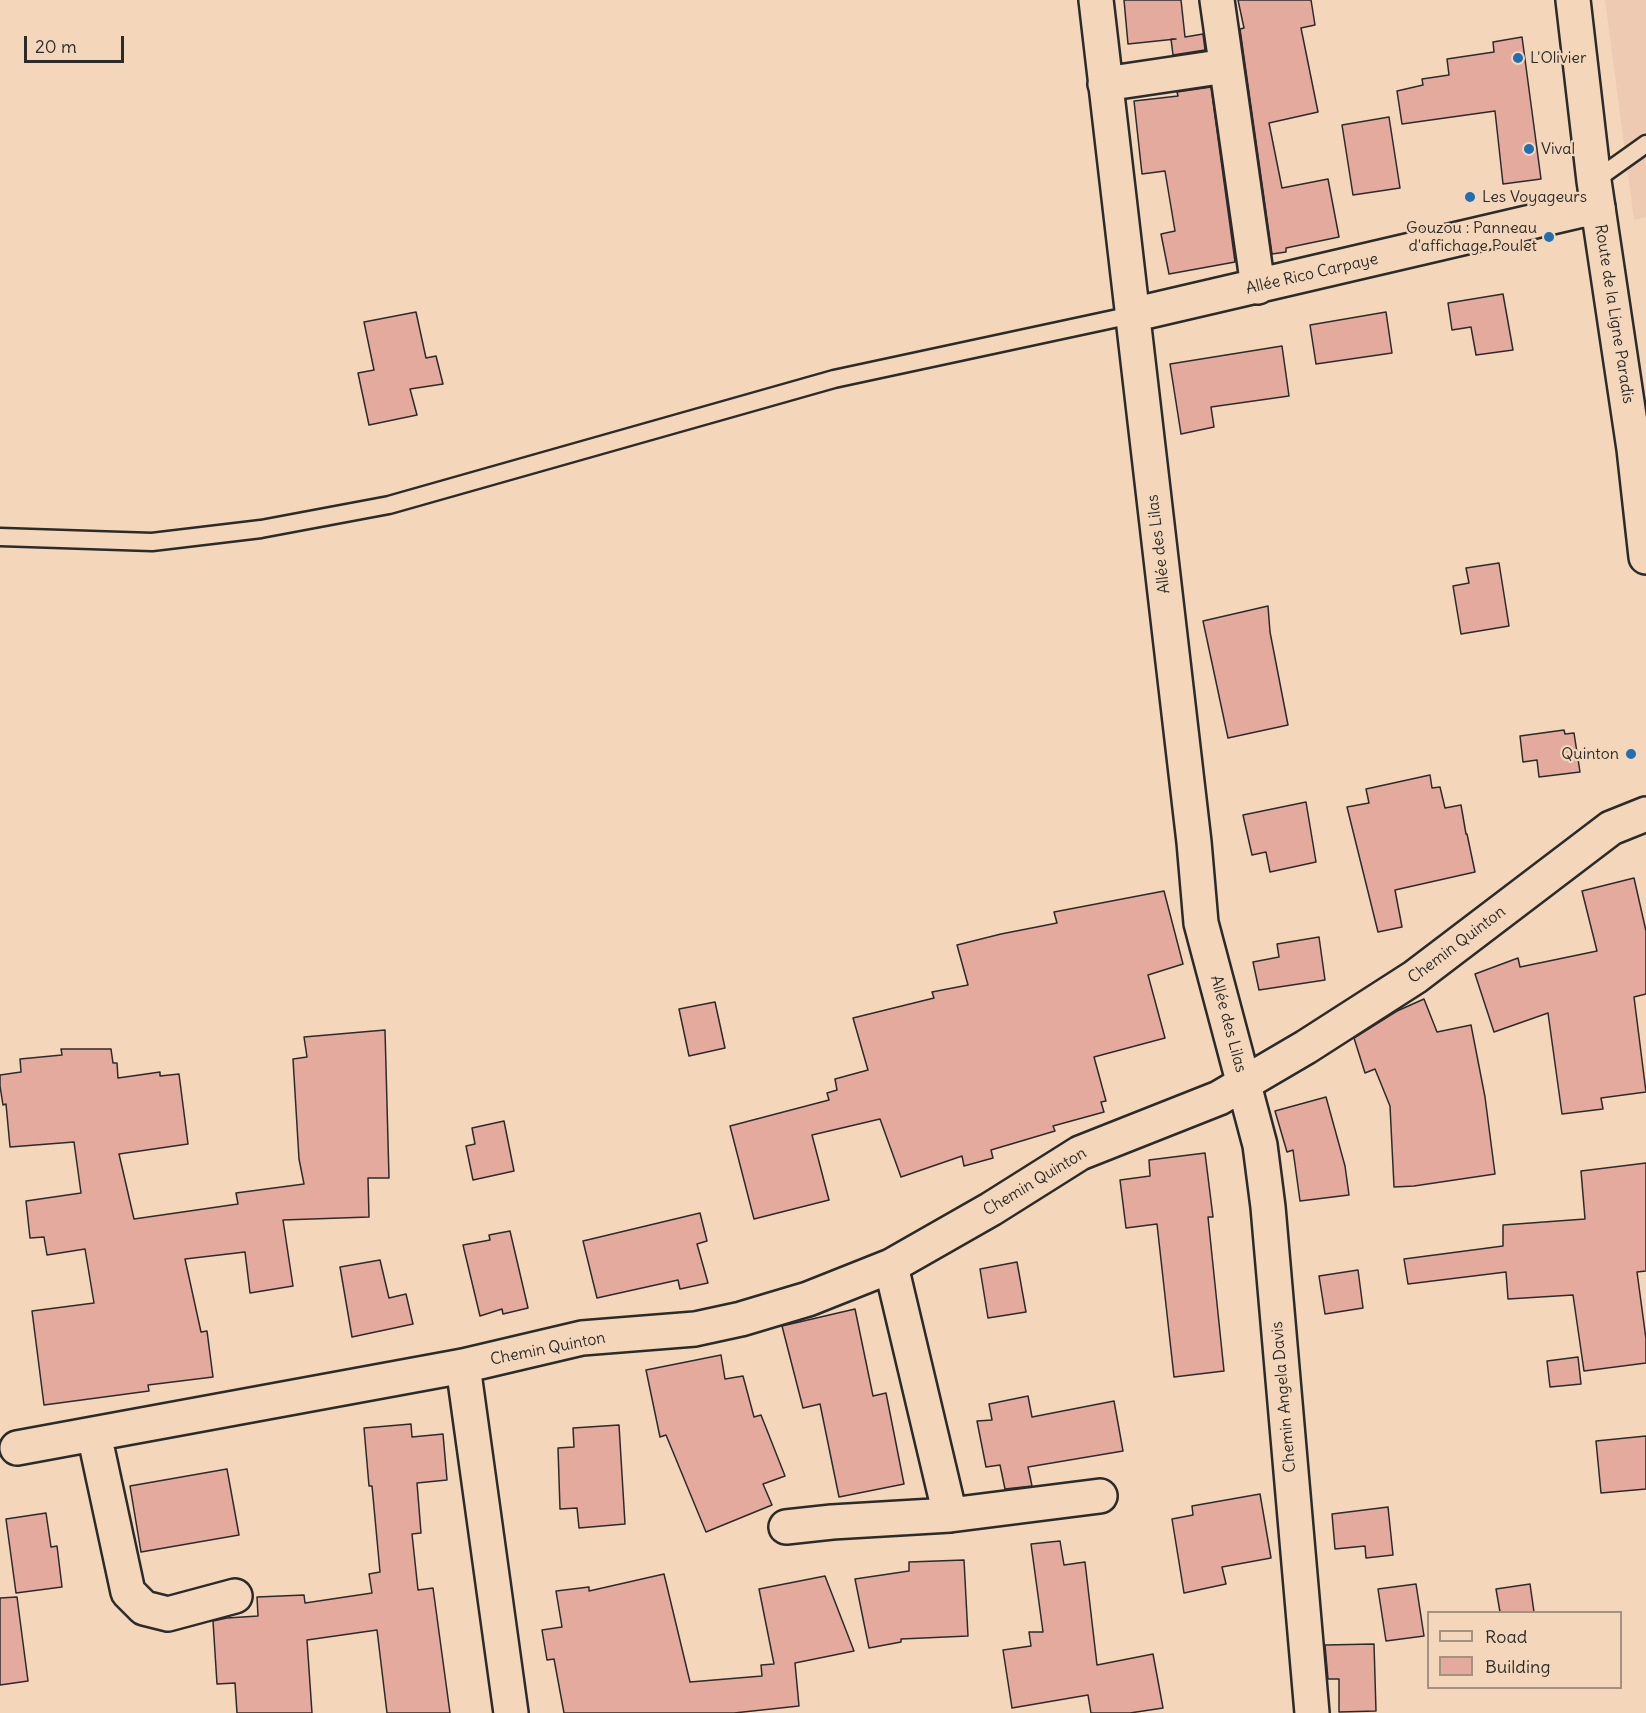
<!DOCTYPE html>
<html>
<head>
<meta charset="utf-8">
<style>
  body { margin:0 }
  #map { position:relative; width:1646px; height:1713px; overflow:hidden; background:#f4d7ba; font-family:Delius,sans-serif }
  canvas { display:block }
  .legend { position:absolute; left:1427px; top:1611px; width:195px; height:78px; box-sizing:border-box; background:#f4d7ba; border:2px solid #a49281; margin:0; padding:8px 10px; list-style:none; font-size:18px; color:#2b2b2b }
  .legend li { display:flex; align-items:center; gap:12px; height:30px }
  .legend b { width:30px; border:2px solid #a49281 }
  .scale { position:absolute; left:24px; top:36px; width:100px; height:27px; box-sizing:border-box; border:3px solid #2b2b2b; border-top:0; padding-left:8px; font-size:18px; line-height:21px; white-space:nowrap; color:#2b2b2b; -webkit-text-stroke:4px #f4d7ba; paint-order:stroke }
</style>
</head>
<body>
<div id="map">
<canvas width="1646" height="1713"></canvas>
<ul class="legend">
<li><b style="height:8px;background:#f4d7ba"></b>Road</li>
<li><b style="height:16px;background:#e4aa9e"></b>Building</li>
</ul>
<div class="scale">20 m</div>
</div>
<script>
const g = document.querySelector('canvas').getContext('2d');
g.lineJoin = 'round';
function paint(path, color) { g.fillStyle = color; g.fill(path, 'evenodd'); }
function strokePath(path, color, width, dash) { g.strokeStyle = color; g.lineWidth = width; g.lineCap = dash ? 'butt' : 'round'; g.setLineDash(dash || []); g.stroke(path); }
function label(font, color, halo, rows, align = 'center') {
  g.font = font + ' Delius,sans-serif'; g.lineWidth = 4.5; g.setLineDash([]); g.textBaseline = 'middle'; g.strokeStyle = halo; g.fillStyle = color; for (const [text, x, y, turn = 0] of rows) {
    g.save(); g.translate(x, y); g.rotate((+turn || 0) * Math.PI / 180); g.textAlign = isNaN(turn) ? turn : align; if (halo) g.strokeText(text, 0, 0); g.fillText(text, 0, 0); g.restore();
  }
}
const built = new Path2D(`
  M 1605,0 L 1646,0 L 1646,217 L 1634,220 Z`);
const building = new Path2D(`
  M 1124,0 L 1181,0 L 1185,37 L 1203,34 L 1205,50 L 1173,55 L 1171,39 L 1176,39 L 1128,44 Z
  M 1238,0 L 1311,0 L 1315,25 L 1301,28 L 1318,112 L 1269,123 L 1282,188 L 1328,179 L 1339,237 L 1286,248 L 1286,252 L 1272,254 L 1240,29 L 1244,28 Z
  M 1522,37 L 1541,179 L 1503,184 L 1495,111 L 1402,124 L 1397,91 L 1423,85 L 1422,79 L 1449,75 L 1447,59 L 1494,52 L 1493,42 Z
  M 1211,87 L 1235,262 L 1169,274 L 1161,234 L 1175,231 L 1165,171 L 1142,174 L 1134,101 L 1178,96 L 1177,92 Z
  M 1389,117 L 1400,188 L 1353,195 L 1342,125 Z
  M 1503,294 L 1513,350 L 1476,355 L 1471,327 L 1452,330 L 1448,303 Z
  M 416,312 L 426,358 L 436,356 L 443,384 L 410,389 L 417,415 L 369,425 L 358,373 L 374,370 L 364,322 Z
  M 1386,312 L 1392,353 L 1316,364 L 1310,325 Z
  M 1282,346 L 1289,396 L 1211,407 L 1214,427 L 1181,434 L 1170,364 Z
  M 1499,563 L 1509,626 L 1461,634 L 1453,586 L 1469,583 L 1466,568 Z
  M 1268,606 L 1270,632 L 1288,725 L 1228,738 L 1203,621 Z
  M 1564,730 L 1565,734 L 1574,733 L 1580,772 L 1539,777 L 1537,760 L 1523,762 L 1520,736 Z
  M 1430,775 L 1432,788 L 1440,787 L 1445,808 L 1461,805 L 1466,834 L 1467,834 L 1475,872 L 1395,890 L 1402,927 L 1378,932 L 1347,807 L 1369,803 L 1366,789 Z
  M 1306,802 L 1316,862 L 1270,872 L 1266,852 L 1252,855 L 1243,815 Z
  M 1634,878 L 1646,931 L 1646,994 L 1634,997 L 1646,1092 L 1601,1098 L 1603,1109 L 1562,1114 L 1548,1013 L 1494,1032 L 1475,974 L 1518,958 L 1520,967 L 1597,951 L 1582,891 Z
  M 1164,891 L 1183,964 L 1148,975 L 1165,1038 L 1094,1057 L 1106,1101 L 1101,1102 L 1104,1112 L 1053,1126 L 1055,1131 L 991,1150 L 993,1158 L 964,1166 L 962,1156 L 901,1177 L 880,1119 L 812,1135 L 829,1200 L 754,1219 L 730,1126 L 829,1100 L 827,1093 L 837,1090 L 835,1079 L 868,1070 L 853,1018 L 934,998 L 932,992 L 968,985 L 957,945 L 1001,934 L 1057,923 L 1054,912 Z
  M 1319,937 L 1325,980 L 1259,990 L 1253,962 L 1279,957 L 1277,944 Z
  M 1424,999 L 1437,1032 L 1471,1025 L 1485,1097 L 1495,1174 L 1414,1186 L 1394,1187 L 1390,1106 L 1375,1069 L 1365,1073 L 1354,1038 L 1397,1011 Z
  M 715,1002 L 725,1048 L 689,1056 L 679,1009 Z
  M 385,1030 L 389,1178 L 368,1178 L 369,1217 L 283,1220 L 293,1286 L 250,1293 L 245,1252 L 185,1259 L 201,1332 L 207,1331 L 213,1377 L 148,1385 L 149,1391 L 44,1405 L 32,1311 L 94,1303 L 85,1249 L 47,1255 L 44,1237 L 30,1238 L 26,1201 L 81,1193 L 74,1142 L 10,1147 L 6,1104 L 3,1105 L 0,1086 L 0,1075 L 21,1072 L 20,1059 L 62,1055 L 61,1049 L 111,1049 L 113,1063 L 117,1063 L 118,1078 L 160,1072 L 160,1076 L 179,1074 L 188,1144 L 119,1154 L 134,1219 L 238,1204 L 236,1193 L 304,1184 L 299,1159 L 293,1059 L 307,1057 L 304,1037 Z
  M 1326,1097 L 1345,1166 L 1349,1195 L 1300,1201 L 1293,1150 L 1287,1152 L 1275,1111 Z
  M 504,1121 L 514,1171 L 473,1180 L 466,1146 L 475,1144 L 472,1128 Z
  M 1205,1153 L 1213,1217 L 1208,1217 L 1224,1371 L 1174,1377 L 1157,1224 L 1126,1228 L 1120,1180 L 1150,1176 L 1149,1160 Z
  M 1646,1163 L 1646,1271 L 1637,1272 L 1646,1339 L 1646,1363 L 1584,1371 L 1573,1295 L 1508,1299 L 1506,1272 L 1408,1284 L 1404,1259 L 1503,1246 L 1503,1225 L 1585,1219 L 1581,1171 Z
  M 700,1213 L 707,1241 L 697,1244 L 708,1283 L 680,1289 L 678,1280 L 597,1298 L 583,1241 Z
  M 510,1231 L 528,1308 L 503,1314 L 502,1309 L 480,1316 L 463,1245 L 490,1240 L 489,1235 Z
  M 380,1260 L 389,1298 L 406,1294 L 413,1324 L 352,1337 L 340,1267 Z
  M 1017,1262 L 1026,1312 L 988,1318 L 980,1269 Z
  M 1358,1270 L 1363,1308 L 1325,1314 L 1319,1276 Z
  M 855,1309 L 873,1396 L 886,1393 L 904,1484 L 839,1497 L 820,1404 L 803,1408 L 782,1326 Z
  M 721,1355 L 725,1379 L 743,1376 L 754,1417 L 761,1415 L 785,1476 L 763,1484 L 772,1505 L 706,1532 L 666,1435 L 660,1437 L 646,1370 Z
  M 1578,1357 L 1581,1384 L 1550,1387 L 1547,1361 Z
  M 1028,1396 L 1032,1417 L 1114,1401 L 1123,1451 L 1028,1467 L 1032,1486 L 1005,1489 L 1000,1465 L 986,1467 L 977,1421 L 992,1420 L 989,1404 Z
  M 411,1424 L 412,1437 L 443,1434 L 447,1480 L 417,1483 L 421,1533 L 412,1534 L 418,1590 L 433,1588 L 450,1713 L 387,1713 L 377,1630 L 307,1640 L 312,1713 L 237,1713 L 235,1683 L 217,1684 L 213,1621 L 227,1618 L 258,1616 L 257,1597 L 304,1595 L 305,1603 L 372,1593 L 369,1574 L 380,1572 L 372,1486 L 369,1486 L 364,1428 Z
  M 619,1425 L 625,1524 L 579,1528 L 577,1508 L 560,1509 L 558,1448 L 574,1447 L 573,1428 Z
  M 1646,1436 L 1646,1489 L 1601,1493 L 1596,1441 Z
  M 227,1469 L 239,1535 L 141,1552 L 130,1486 Z
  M 1260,1494 L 1271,1558 L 1222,1567 L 1226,1584 L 1184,1593 L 1172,1519 L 1193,1515 L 1192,1506 Z
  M 1388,1507 L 1393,1555 L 1366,1558 L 1365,1546 L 1335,1549 L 1332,1514 Z
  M 46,1513 L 51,1547 L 57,1546 L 62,1587 L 16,1593 L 6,1519 Z
  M 1060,1541 L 1064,1565 L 1085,1562 L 1097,1665 L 1153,1654 L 1163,1708 L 1130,1713 L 1091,1713 L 1088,1695 L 1012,1708 L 1003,1650 L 1031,1646 L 1029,1632 L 1043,1632 L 1031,1544 Z
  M 964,1560 L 968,1636 L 901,1639 L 901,1642 L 869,1648 L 855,1579 L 909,1571 L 909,1562 Z
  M 664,1574 L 690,1682 L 762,1676 L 761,1665 L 774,1664 L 759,1589 L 825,1576 L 854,1651 L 795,1663 L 799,1706 L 734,1713 L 564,1713 L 554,1659 L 547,1660 L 542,1630 L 562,1627 L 556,1591 L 589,1587 L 589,1591 Z
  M 1416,1584 L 1424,1636 L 1386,1641 L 1378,1589 Z
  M 1530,1584 L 1534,1612 L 1500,1612 L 1496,1589 Z
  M 17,1597 L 28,1681 L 0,1685 L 0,1598 Z
  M 1374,1644 L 1376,1711 L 1339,1712 L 1339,1679 L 1328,1679 L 1325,1645 Z`);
const service = new Path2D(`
  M 1594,181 L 1646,144
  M 0,537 L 152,542 L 261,529 L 389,505 L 834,379 L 1132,315`);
const minor = new Path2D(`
  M 1096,0 L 1194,842 L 1201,923 L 1260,1145 L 1268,1207 L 1312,1713
  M 1217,0 L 1258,287
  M 1105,84 L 1226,66
  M 1132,315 L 1578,211 L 1598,208
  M 891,1266 L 950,1515
  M 463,1366 L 511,1713
  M 94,1434 L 128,1592 L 144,1608 L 168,1614 L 235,1596
  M 17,1448 L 463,1366 L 582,1338 L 695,1329 L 741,1319 L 808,1299 L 891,1266 L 991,1209 L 1080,1153 L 1219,1098 L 1306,1047 L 1415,977 L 1611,828 L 1646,814
  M 786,1527 L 832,1522 L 950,1515 L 1100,1496`);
const secondary = new Path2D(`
  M 1573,0 L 1594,181 L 1634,449 L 1646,557`);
const markers = [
  [1518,58,6,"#1f6fb2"],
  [1529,149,6,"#1f6fb2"],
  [1470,197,6,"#1f6fb2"],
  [1549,237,6,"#1f6fb2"],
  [1631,754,6,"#1f6fb2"]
];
const poiNames = [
  ["L'Olivier",1530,58],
  ["Vival",1541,149],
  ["Les Voyageurs",1482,197],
  ["Gouzou : Panneau",1537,228,"right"],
  ["d'affichage Poulet",1537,246,"right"],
  ["Quinton",1619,754,"right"]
];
const streetNames = [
  ["Allée Rico Carpaye",1312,274,-13],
  ["Route de la Ligne Paradis",1614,314,81],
  ["Allée des Lilas",1159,544,-97],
  ["Chemin Quinton",1457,945,-37],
  ["Allée des Lilas",1228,1024,75],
  ["Chemin Quinton",1035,1182,-31],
  ["Chemin Quinton",548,1349,-11],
  ["Chemin Angela Davis",1284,1397,-95]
];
paint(built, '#efcab2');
paint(building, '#e4aa9e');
strokePath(building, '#2b2b2b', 1.5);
strokePath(service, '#2b2b2b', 21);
strokePath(minor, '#2b2b2b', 38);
strokePath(secondary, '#2b2b2b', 38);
strokePath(service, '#f4d7ba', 16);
strokePath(minor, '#f4d7ba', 33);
strokePath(secondary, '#f4d7ba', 33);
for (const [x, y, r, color] of markers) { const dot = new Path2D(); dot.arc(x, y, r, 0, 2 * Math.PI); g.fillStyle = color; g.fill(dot); strokePath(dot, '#f4d7ba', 2); }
label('16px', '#2b2b2b', '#f4d7ba', poiNames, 'left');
label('16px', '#2b2b2b', '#f4d7ba', streetNames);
</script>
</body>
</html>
